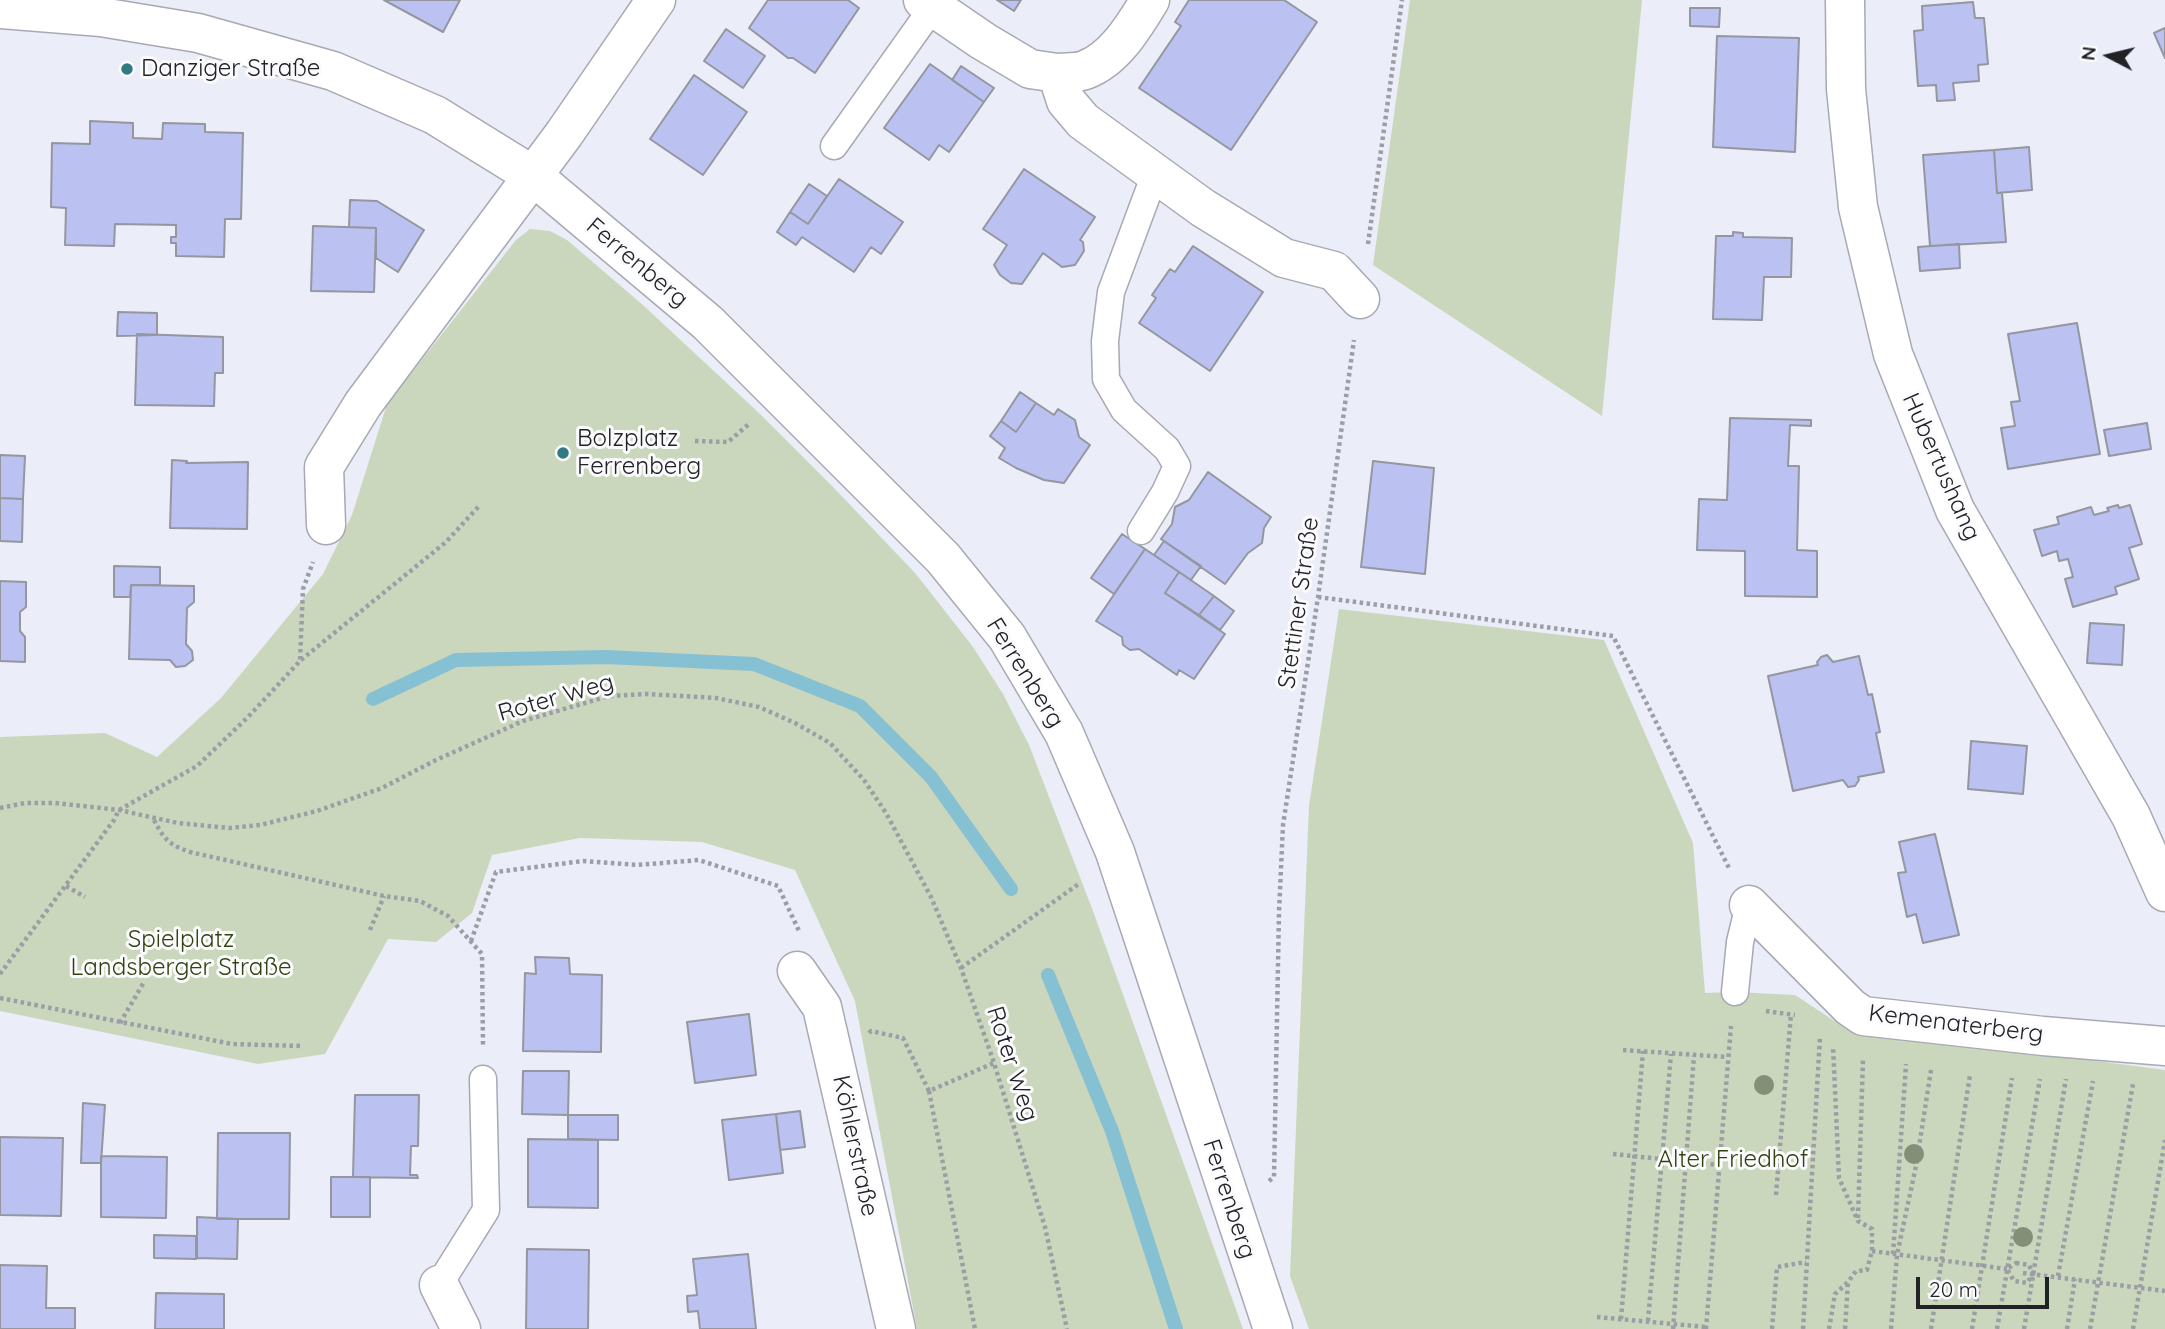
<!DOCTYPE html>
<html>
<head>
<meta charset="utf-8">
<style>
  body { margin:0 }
  #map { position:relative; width:2165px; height:1329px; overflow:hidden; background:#ebedf8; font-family:Quicksand,sans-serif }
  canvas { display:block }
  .north { position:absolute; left:2074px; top:21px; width:70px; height:70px; -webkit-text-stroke:5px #fbfbfd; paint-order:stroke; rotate:277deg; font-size:19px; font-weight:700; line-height:28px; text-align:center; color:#212226 }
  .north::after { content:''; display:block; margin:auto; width:24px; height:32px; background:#212226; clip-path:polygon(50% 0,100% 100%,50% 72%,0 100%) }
  .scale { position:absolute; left:1916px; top:1277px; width:133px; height:32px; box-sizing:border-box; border:4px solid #212226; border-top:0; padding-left:9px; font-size:21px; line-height:24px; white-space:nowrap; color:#212226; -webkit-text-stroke:5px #fbfbfd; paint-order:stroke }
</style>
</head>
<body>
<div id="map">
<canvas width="2165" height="1329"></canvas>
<div class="north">N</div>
<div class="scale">20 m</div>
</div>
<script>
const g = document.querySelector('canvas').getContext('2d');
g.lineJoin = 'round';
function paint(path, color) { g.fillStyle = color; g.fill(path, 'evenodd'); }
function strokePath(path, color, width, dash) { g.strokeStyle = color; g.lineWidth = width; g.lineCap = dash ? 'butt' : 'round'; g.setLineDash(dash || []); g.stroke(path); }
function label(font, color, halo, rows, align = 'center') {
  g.font = font + ' Quicksand,sans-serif'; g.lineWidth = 6; g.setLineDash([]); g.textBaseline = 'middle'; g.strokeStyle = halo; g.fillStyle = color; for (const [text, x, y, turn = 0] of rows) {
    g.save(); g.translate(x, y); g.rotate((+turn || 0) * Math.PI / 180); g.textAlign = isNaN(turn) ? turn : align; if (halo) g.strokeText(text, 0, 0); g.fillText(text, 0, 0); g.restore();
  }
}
const green = new Path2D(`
  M 1410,0 L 1642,0 L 1602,416 L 1373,265 Z
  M 530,229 L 550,231 L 567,240 L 644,306 L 759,413 L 834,488 L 916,574 L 973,647 L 1003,694 L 1029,745 L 1093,911 L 1243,1329 L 917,1329 L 855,1001 L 795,870 L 702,842 L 580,838 L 492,855 L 472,913 L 436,942 L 388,939 L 325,1054 L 258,1064 L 0,1011 L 0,737 L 105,733 L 157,757 L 221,698 L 323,574 L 352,515 L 387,404 L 516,240 Z
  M 1339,609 L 1604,640 L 1693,843 L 1705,993 L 1735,992 L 1795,995 L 1845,1028 L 2165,1070 L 2165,1329 L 1309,1329 L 1290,1276 L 1309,806 Z`);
const stream = new Path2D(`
  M 373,699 L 456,660 L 606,657 L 754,664 L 860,706 L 931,777 L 1011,889
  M 1048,975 L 1112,1131 L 1176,1329`);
const building = new Path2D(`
  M 384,0 L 460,0 L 443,32 Z
  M 768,0 L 848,0 L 859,8 L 815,73 L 793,58 L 788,58 L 749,28 Z
  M 997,0 L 1021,0 L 1014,11 Z
  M 1189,0 L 1284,0 L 1317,22 L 1231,150 L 1139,88 L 1181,26 L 1175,22 Z
  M 1973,2 L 1975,18 L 1984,18 L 1988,64 L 1978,65 L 1979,81 L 1953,83 L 1955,100 L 1937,101 L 1936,85 L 1918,86 L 1914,31 L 1923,30 L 1922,6 Z
  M 1690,8 L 1720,8 L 1719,27 L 1690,26 Z
  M 2165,28 L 2165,58 L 2154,33 Z
  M 726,29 L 765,56 L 743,88 L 704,61 Z
  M 1717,36 L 1799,38 L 1795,152 L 1713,147 Z
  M 930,64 L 984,102 L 949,152 L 939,145 L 929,160 L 884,128 Z
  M 961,66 L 994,88 L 984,102 L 952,80 Z
  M 694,75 L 747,112 L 703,175 L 650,139 Z
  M 90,121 L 133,123 L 133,138 L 162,139 L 163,123 L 205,124 L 205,132 L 243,133 L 241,219 L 225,219 L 224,257 L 176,256 L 176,243 L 171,243 L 171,237 L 176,237 L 176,225 L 115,224 L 114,246 L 65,245 L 66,208 L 51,207 L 52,143 L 90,144 Z
  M 2029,147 L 2032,190 L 1997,193 L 1994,150 Z
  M 1994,150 L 1997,193 L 2002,193 L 2006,242 L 1930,246 L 1923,155 Z
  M 1024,169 L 1095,217 L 1080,240 L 1083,242 L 1084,251 L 1075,265 L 1062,267 L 1043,253 L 1022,284 L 1011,283 L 1000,275 L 994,265 L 1007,245 L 983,229 Z
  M 839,179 L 903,222 L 881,254 L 871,247 L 854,272 L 802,237 L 796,245 L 777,232 L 790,212 L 808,224 Z
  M 809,184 L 827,196 L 808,224 L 790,212 Z
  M 350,200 L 377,201 L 424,230 L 398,272 L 376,258 L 376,228 L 349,227 Z
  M 313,226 L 376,228 L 374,292 L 311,291 Z
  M 1733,232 L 1743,233 L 1743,237 L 1792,238 L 1791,277 L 1764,277 L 1762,320 L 1713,319 L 1716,236 L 1733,236 Z
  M 1959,244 L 1960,268 L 1920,271 L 1918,247 Z
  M 1193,246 L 1263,292 L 1210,371 L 1139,323 L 1156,298 L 1152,295 L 1170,269 L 1175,272 Z
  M 118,312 L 157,313 L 157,335 L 117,336 Z
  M 2077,323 L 2100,454 L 2008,469 L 2001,428 L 2015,426 L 2011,402 L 2020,401 L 2008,334 Z
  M 137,334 L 223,337 L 223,373 L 215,373 L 214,406 L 135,405 Z
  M 1020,392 L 1036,403 L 1016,432 L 1001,421 Z
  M 1036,403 L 1054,415 L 1058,409 L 1075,420 L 1079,437 L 1090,445 L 1064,483 L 1044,480 L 1016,468 L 999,458 L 1005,448 L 990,436 L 1001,421 L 1016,432 Z
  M 1730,418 L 1811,420 L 1811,426 L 1790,425 L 1788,466 L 1799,466 L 1797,550 L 1817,551 L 1817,597 L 1745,596 L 1745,551 L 1697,550 L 1699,499 L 1727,500 Z
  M 2147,423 L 2151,449 L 2109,456 L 2104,430 Z
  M 0,455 L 25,456 L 23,499 L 0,498 Z
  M 172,460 L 187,461 L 186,463 L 248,462 L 247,529 L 170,528 Z
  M 1373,461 L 1434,468 L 1425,574 L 1361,567 Z
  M 1208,472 L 1271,517 L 1264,528 L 1262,543 L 1248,553 L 1225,584 L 1161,539 L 1172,524 L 1175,507 L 1189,500 Z
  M 0,498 L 23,499 L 22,542 L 0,541 Z
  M 2118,505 L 2119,508 L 2130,505 L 2142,544 L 2129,548 L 2139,579 L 2115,587 L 2117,594 L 2073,607 L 2065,579 L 2073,577 L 2068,559 L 2059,561 L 2057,551 L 2042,556 L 2034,530 L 2059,524 L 2057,517 L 2091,507 L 2094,515 L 2109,511 L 2107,508 Z
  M 1122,534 L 1145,549 L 1114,594 L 1091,578 Z
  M 1164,541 L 1201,566 L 1191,580 L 1154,555 Z
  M 1145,549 L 1179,572 L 1165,593 L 1225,634 L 1194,679 L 1179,670 L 1177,675 L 1139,649 L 1130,650 L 1123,645 L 1122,637 L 1096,621 Z
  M 114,566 L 160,567 L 160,585 L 131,585 L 130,597 L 114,597 Z
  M 1179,572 L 1214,596 L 1199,615 L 1165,593 Z
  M 0,581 L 26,582 L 26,607 L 20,612 L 20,631 L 25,637 L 25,662 L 0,661 Z
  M 131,585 L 194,586 L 194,602 L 187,608 L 186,644 L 192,651 L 193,660 L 185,666 L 176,667 L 170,660 L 129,659 Z
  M 1214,596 L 1234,611 L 1220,630 L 1199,615 Z
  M 2090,623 L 2124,625 L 2122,665 L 2087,663 Z
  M 1827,655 L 1833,662 L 1859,656 L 1868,695 L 1872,694 L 1880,732 L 1876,733 L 1884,772 L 1858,777 L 1859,780 L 1855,786 L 1848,787 L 1843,780 L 1793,791 L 1768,676 L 1818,665 L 1817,662 L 1821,657 Z
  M 1971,741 L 2027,746 L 2023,794 L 1968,789 Z
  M 1935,834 L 1959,935 L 1923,943 L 1916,914 L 1907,917 L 1898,873 L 1906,872 L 1899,842 Z
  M 535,957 L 569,958 L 570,974 L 602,975 L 601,1052 L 523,1051 L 525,973 L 536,974 Z
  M 749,1014 L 756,1075 L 695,1083 L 687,1022 Z
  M 523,1071 L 569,1071 L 568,1115 L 522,1114 Z
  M 355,1095 L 419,1095 L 418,1146 L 411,1146 L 410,1175 L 417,1175 L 418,1178 L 353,1177 Z
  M 83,1103 L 105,1105 L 101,1163 L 81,1163 Z
  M 800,1111 L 805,1147 L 780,1150 L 776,1114 Z
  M 776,1114 L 783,1173 L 729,1180 L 722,1120 Z
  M 568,1115 L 618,1115 L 618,1140 L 568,1139 Z
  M 218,1133 L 290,1133 L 289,1219 L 217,1219 Z
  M 0,1137 L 63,1138 L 61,1216 L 0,1215 Z
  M 528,1139 L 598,1140 L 598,1208 L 528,1207 Z
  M 101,1156 L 167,1157 L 166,1218 L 101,1217 Z
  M 331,1177 L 370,1177 L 370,1217 L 331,1217 Z
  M 197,1217 L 238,1219 L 237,1259 L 197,1258 Z
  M 154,1235 L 196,1236 L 196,1259 L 154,1258 Z
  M 527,1249 L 589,1250 L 588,1329 L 526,1329 Z
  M 748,1254 L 756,1329 L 700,1329 L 698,1311 L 688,1312 L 687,1296 L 697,1295 L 693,1259 Z
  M 0,1265 L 47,1266 L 46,1308 L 75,1308 L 75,1329 L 0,1329 Z
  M 156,1293 L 224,1294 L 224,1329 L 155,1329 Z`);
const path = new Path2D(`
  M 1368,244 L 1402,0
  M 695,441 L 728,442 L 750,423
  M 1318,597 L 1613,636 L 1730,870
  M 301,660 L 446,542 L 480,505
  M 0,808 L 25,803 L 55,803 L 119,810 L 178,823 L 229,828 L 260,825 L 317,811 L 382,788 L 436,760 L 523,721 L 609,696 L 647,694 L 716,698 L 759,707 L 795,723 L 830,743 L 864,780 L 886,813 L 931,897 L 961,968 L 994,1063 L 1045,1227 L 1067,1329
  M 154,820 C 164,839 169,845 190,852 L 384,896 L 420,901 L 448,916 L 482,954 L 483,1045
  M 66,886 L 85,897
  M 370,930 L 384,896
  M 471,941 L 496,872 L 583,861 L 637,865 L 699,860 L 778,886 L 799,931
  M 961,968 L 1080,883
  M 0,974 L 114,820 L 119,810 L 197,766 L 248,717 L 300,661 L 303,589 L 313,562
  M 0,998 L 232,1044 L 302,1046
  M 1766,1011 L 1795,1015
  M 120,1023 L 144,982
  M 869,1033 L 871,1031 L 903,1038 L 929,1091 L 994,1063
  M 1623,1050 L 1727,1057
  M 929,1091 L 975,1329
  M 1613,1154 L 1719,1165
  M 1269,1181 L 1274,1177 L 1279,912 L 1283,825 L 1318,597 L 1354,340
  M 1776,1195 L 1791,1014
  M 1858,1218 L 1863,1059
  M 1872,1251 L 2007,1269
  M 1893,1254 L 1906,1064
  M 2016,1263 L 2029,1265 L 2033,1274 L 2027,1283 L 2014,1281 L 2007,1269 Z
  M 2023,1273 L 2165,1291
  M 2058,1276 L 2093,1081
  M 1597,1317 L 1706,1327
  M 1621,1319 L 1643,1051
  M 1648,1321 L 1671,1054
  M 1673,1329 L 1694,1056
  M 1706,1329 L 1731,1026
  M 1772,1329 L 1777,1267 L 1806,1262
  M 1803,1329 L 1820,1037
  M 1829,1329 L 1835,1294 L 1848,1282 L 1856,1271 L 1867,1270 L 1872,1251 L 1872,1229 L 1858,1221 L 1839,1178 L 1833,1046
  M 1845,1329 L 1848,1282
  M 1891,1329 L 1897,1255 L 1916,1166 L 1931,1070
  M 1931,1329 L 1970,1075
  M 1972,1329 L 2012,1078
  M 1997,1329 L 2040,1079
  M 2024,1329 L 2066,1079
  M 2067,1329 L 2075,1279
  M 2090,1329 L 2133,1084
  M 2133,1329 L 2165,1140`);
const service = new Path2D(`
  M 834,146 L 933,7
  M 1141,531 L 1165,492 L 1177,466 L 1167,449 L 1124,410 L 1106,379 L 1105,341 L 1111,292 L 1155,174
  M 1735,992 L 1740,942 L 1749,905
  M 439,1285 L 486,1210 L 483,1079`);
const minor = new Path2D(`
  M 923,0 L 983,41 L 1030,69 L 1057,73 L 1066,101 L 1083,121 L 1203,208 L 1284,258 L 1334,271 L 1360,299
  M 1845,0 L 1846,89 L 1858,207 L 1893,354 L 1955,510 L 2131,816 L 2165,892
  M 0,9 L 101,17 L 198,33 L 333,71 L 435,115 L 532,175 L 708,323 L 943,558 L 1007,637 L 1064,733 L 1115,852 L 1273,1329
  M 1057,73 C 1065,72 1077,73 1085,70 C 1115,59 1134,26 1150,0
  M 326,525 L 324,467 L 363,404 L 564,134 L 656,0
  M 1749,905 L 1850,1007 L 1863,1016 L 2043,1036 L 2165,1046
  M 797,971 L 822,1007 L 896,1329
  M 439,1285 L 461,1329`);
const trees = [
  [1764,1085],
  [1914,1154],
  [2023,1237]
];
const markers = [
  [127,69,7,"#327a82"],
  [563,453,7,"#327a82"]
];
const poiNames = [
  ["Danziger Straße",141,69],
  ["Bolzplatz",577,439],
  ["Ferrenberg",577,467]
];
const streetNames = [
  ["Ferrenberg",637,263,40],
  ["Hubertushang",1941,467,66],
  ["Stettiner Straße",1299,603,-82],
  ["Ferrenberg",1025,673,58],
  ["Roter Weg",556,698,-16],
  ["Kemenaterberg",1956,1024,7],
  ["Roter Weg",1012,1064,72],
  ["Köhlerstraße",855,1146,78],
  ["Ferrenberg",1229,1199,72]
];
const parkNames = [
  ["Spielplatz",181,940],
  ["Landsberger Straße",181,968],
  ["Alter Friedhof",1733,1160]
];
paint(green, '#cbd7bc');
strokePath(stream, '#86c0d3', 14);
paint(building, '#bbc2f1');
strokePath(building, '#9496a0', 2);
strokePath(service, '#a7a9b3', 29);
strokePath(minor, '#a7a9b3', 41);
strokePath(path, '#9c9ea6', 4.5, [3.5, 3.5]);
strokePath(service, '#fff', 26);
strokePath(minor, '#fff', 38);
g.fillStyle = '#848f78';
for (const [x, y] of trees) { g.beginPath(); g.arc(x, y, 10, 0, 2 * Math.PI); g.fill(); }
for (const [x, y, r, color] of markers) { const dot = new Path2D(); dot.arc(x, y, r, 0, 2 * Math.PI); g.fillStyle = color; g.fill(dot); strokePath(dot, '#fbfbfd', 2.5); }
label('24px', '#212226', '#fbfbfd', poiNames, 'left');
label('24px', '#212226', '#fbfbfd', streetNames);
label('24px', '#30420f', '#fbfbfd', parkNames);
</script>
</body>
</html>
